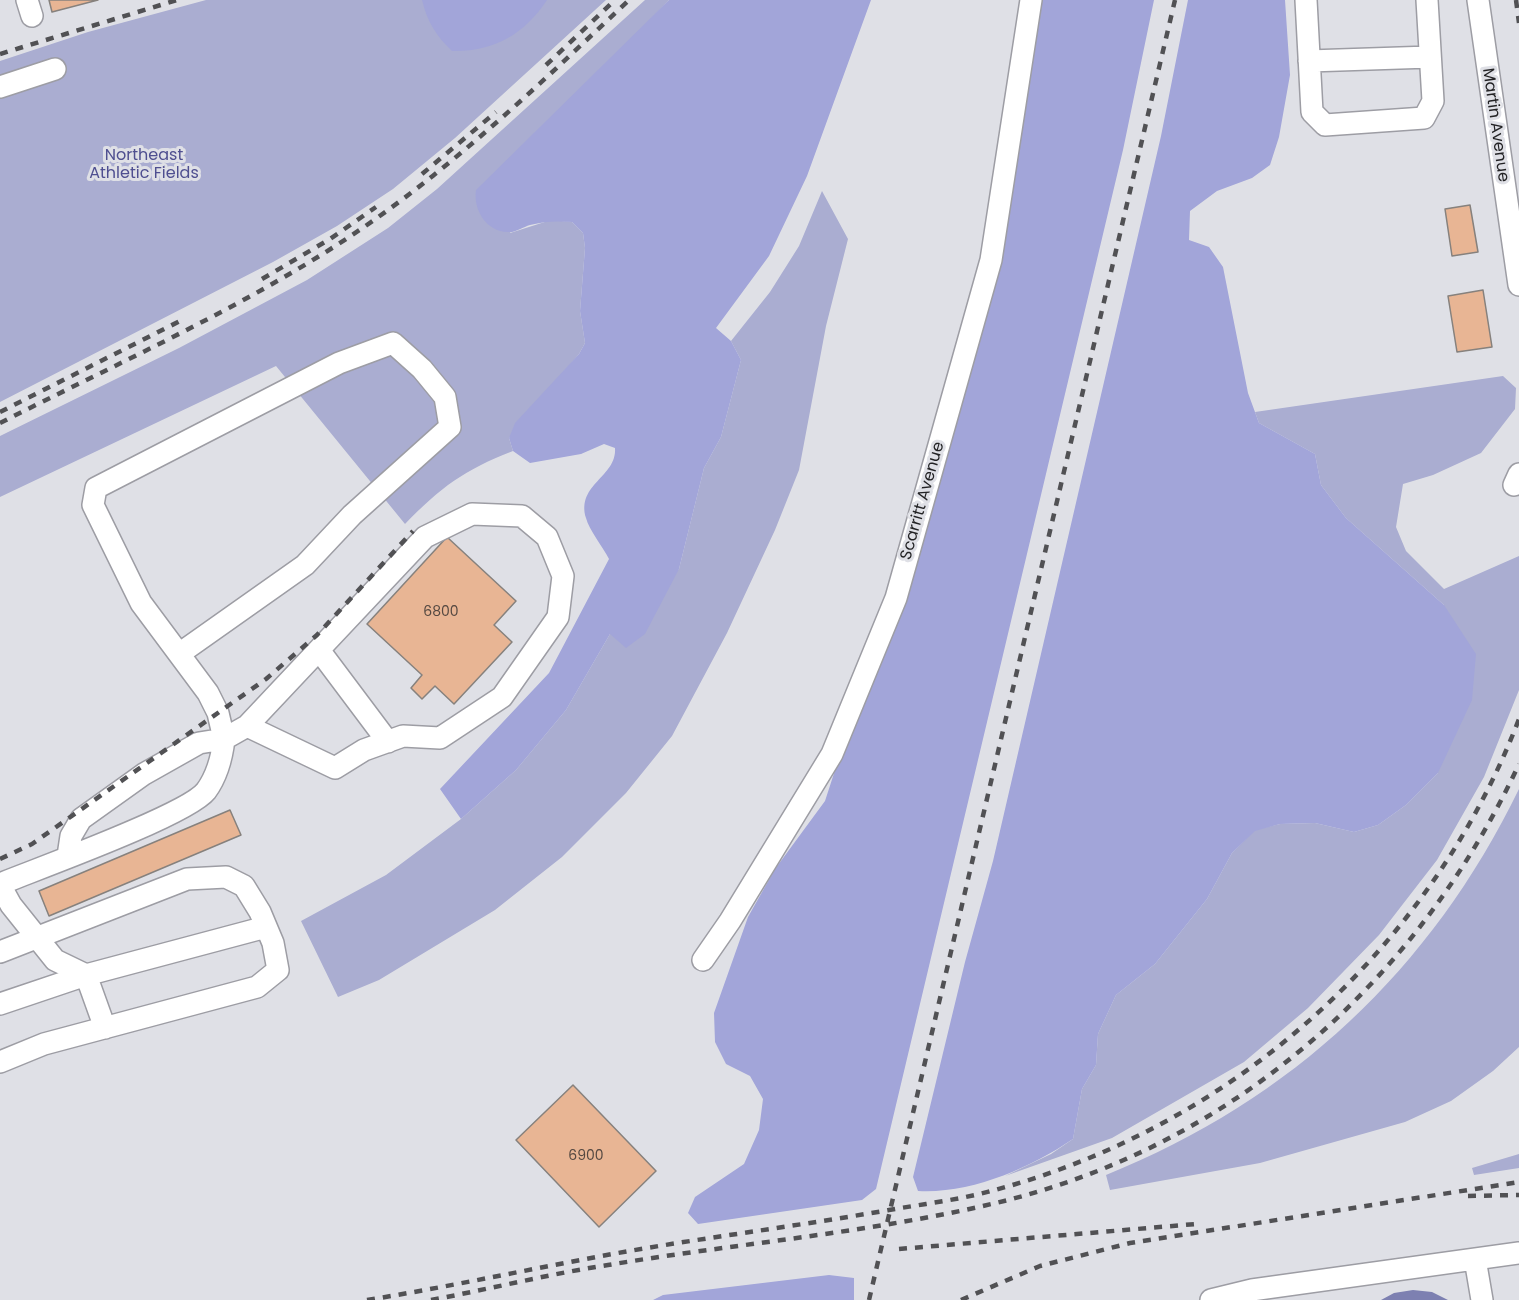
<!DOCTYPE html>
<html>
<head>
<meta charset="utf-8">
<style>
  body { margin:0 }
  canvas { display:block; background:#dfe0e6 }
</style>
</head>
<body>
<canvas width="1519" height="1300"></canvas>
<script>
const g = document.querySelector('canvas').getContext('2d');
g.lineJoin = 'round';
function paint(path, color) { g.fillStyle = color; g.fill(path, 'evenodd'); }
function strokePath(path, color, width, dash) { g.strokeStyle = color; g.lineWidth = width; g.lineCap = dash ? 'butt' : 'round'; g.setLineDash(dash || []); g.stroke(path); }
function label(font, color, halo, rows, align = 'center') {
  g.font = font + ' Poppins,sans-serif'; g.lineWidth = 6; g.setLineDash([]); g.textBaseline = 'middle'; g.strokeStyle = halo; g.fillStyle = color; for (const [text, x, y, turn = 0] of rows) {
    g.save(); g.translate(x, y); g.rotate((+turn || 0) * Math.PI / 180); g.textAlign = isNaN(turn) ? turn : align; if (halo) g.strokeText(text, 0, 0); g.fillText(text, 0, 0); g.restore();
  }
}
const green = new Path2D(`
  M 206,0 L 606,0 L 455,138 L 393,189 L 337,226 L 273,262 L 0,402 L 0,61 L 88,32 Z
  M 645,0 L 669,0 L 638,33 L 510,233 L 551,220 L 572,222 L 583,233 L 585,248 L 580,311 L 585,343 L 579,354 L 509,438 L 513,451 C 464,470 441,487 405,524 L 276,366 L 0,497 L 0,436 L 179,348 L 307,280 L 388,228 L 437,189 Z
  M 822,191 L 848,239 L 826,326 L 799,470 L 775,530 L 727,633 L 672,736 L 626,793 L 562,857 L 495,910 L 379,980 L 338,997 L 301,921 L 386,875 L 461,819 L 516,770 L 566,710 L 610,634 L 679,569 L 704,468 L 721,437 L 741,360 L 731,341 L 770,292 L 799,246 Z
  M 1503,376 L 1516,388 L 1515,409 L 1481,453 L 1433,475 L 1403,484 L 1396,527 L 1406,551 L 1444,589 L 1519,556 L 1519,690 L 1484,777 L 1437,860 L 1379,935 L 1308,1008 L 1244,1062 L 1112,1138 L 1005,1176 L 1051,1154 L 1073,1139 L 1082,1089 L 1096,1065 L 1098,1034 L 1116,995 L 1155,964 L 1207,899 L 1232,853 L 1255,830 L 1280,824 L 1315,823 L 1354,832 L 1378,825 L 1406,805 L 1438,773 L 1444,605 L 1346,518 L 1321,485 L 1315,454 L 1259,423 L 1255,412 Z
  M 1519,789 L 1519,1047 L 1493,1071 L 1451,1101 L 1405,1122 L 1260,1163 L 1110,1190 L 1106,1175 C 1292,1100 1431,970 1519,789 Z
  M 1519,1154 L 1519,1168 L 1474,1175 L 1472,1168 Z`);
const forest = new Path2D(`
  M 422,0 L 547,0 C 524,35 493,52 452,51 C 436,36 427,21 422,0 Z
  M 669,0 L 871,0 L 807,176 L 769,256 L 716,328 L 731,341 L 741,360 L 721,437 L 704,468 L 679,569 L 645,634 L 626,648 L 610,634 L 566,710 L 516,770 L 461,819 L 440,789 L 549,673 L 609,559 C 603,547 589,530 586,518 C 576,484 617,477 615,448 L 604,444 L 581,454 L 530,463 L 513,451 L 509,438 L 515,423 L 579,354 L 585,343 L 580,311 L 585,248 L 583,233 L 572,222 C 557,221 545,221 530,225 C 523,227 515,233 508,232 C 486,232 473,209 476,190 Z
  M 1030,0 L 1154,0 L 1123,150 L 876,1189 L 862,1200 L 698,1224 L 688,1213 L 695,1197 L 744,1164 L 759,1130 L 763,1099 L 750,1076 L 726,1064 L 715,1042 L 714,1013 L 748,917 L 775,869 L 825,801 L 852,718 L 965,355 Z
  M 1188,0 L 1285,0 L 1290,75 L 1279,137 L 1270,165 L 1252,178 L 1217,191 L 1190,211 L 1189,240 L 1209,247 L 1223,267 L 1248,393 L 1259,423 L 1315,454 L 1321,485 L 1346,518 L 1444,605 L 1476,654 L 1472,700 L 1438,773 L 1406,805 L 1378,825 L 1354,832 L 1315,823 L 1280,824 L 1255,831 L 1232,853 L 1207,899 L 1155,964 L 1116,995 L 1098,1034 L 1096,1065 L 1082,1089 L 1073,1139 C 1030,1168 971,1194 918,1191 L 913,1177 L 965,962 L 993,861 L 1161,136 Z
  M 829,1275 L 854,1278 L 854,1300 L 653,1300 L 663,1295 Z`);
const water = new Path2D(`
  M 1413,1290 L 1432,1292 L 1448,1300 L 1381,1300 L 1394,1293 Z`);
const building = new Path2D(`
  M 49,0 L 98,0 L 52,12 Z
  M 1470,205 L 1478,252 L 1452,256 L 1445,209 Z
  M 1483,290 L 1492,347 L 1457,352 L 1448,296 Z
  M 447,537 L 516,601 L 494,625 L 512,642 L 454,704 L 435,686 L 422,699 L 411,688 L 422,675 L 367,624 Z
  M 230,810 L 241,835 L 49,916 L 39,891 Z
  M 573,1085 L 656,1171 L 599,1227 L 516,1140 Z`);
const minor = new Path2D(`
  M 27,0 L 32,16
  M 1306,0 L 1312,112 L 1325,125 L 1424,118 L 1433,101 L 1427,0
  M 1478,0 L 1519,285
  M 1309,61 L 1430,57
  M 0,87 L 55,69
  M 1514,485 L 1519,474
  M 319,650 L 388,742
  M 179,654 L 305,565 L 352,515 L 450,427 L 445,397 L 422,369 L 393,343 L 339,363 L 96,488 L 93,505 L 141,603 L 208,693 L 218,713 L 224,739 L 247,726 L 425,537 L 472,514 L 522,516 L 547,537 L 563,576 L 558,617 L 502,697 L 440,738 L 403,736 L 364,750 L 335,768 L 247,726
  M 0,884 C 37,869 187,815 206,791 C 217,776 222,757 224,739 L 199,743 L 144,774 L 81,819 L 71,836 L 68,856
  M 0,885 L 11,905 L 55,960 L 86,975 L 105,1028
  M 0,952 L 187,879 L 226,877 L 244,886 L 260,912 L 273,943 L 278,970 L 257,987 L 44,1044 L 0,1062
  M 703,960 L 730,921 L 832,754 L 896,598 L 991,260 L 1031,0
  M 0,1004 L 86,975 L 266,927
  M 1475,1259 L 1482,1300
  M 1211,1300 L 1252,1290 L 1519,1253`);
const rail = new Path2D(`
  M 1516,0 L 1519,23
  M 0,54 L 177,0
  M 546,65 L 615,0
  M 422,174 L 496,112
  M 262,279 L 330,239 L 376,207
  M 0,412 L 182,320
  M 0,423 C 120,362 253,303 364,227 C 460,161 544,80 629,0
  M 0,859 L 32,844 L 266,679 L 317,635 L 413,531
  M 1468,1196 L 1519,1195
  M 899,1249 L 1196,1224
  M 367,1300 C 467,1284 565,1261 665,1245 C 740,1233 815,1223 889,1210 C 923,1204 958,1200 991,1191 C 1231,1128 1430,951 1519,719
  M 431,1300 C 490,1289 549,1274 608,1265 C 739,1243 880,1232 1008,1200 C 1239,1141 1420,977 1519,764
  M 869,1300 L 1175,0
  M 961,1300 L 1040,1266 L 1130,1243 L 1519,1182`);
const numberNames = [
  ["6800",441,612],
  ["6900",586,1156]
];
const streetNames = [
  ["Martin Avenue",1495,125,82],
  ["Scarritt Avenue",923,501,-74]
];
const parkNames = [
  ["Northeast",144,156],
  ["Athletic Fields",144,174]
];
paint(green, '#aaadd1');
paint(forest, '#a2a5d9');
paint(water, '#7d80b1');
paint(building, '#e8b594');
strokePath(building, '#86817d', 1.5);
strokePath(minor, '#9d9da4', 24);
strokePath(minor, '#fff', 21);
strokePath(rail, '#515154', 4.5, [8, 8]);
label('14px', '#544841', null, numberNames);
label('16px', '#232325', '#dfe0e6', streetNames);
label('16px', '#4f4f90', '#dfe0e6', parkNames);
</script>
</body>
</html>
